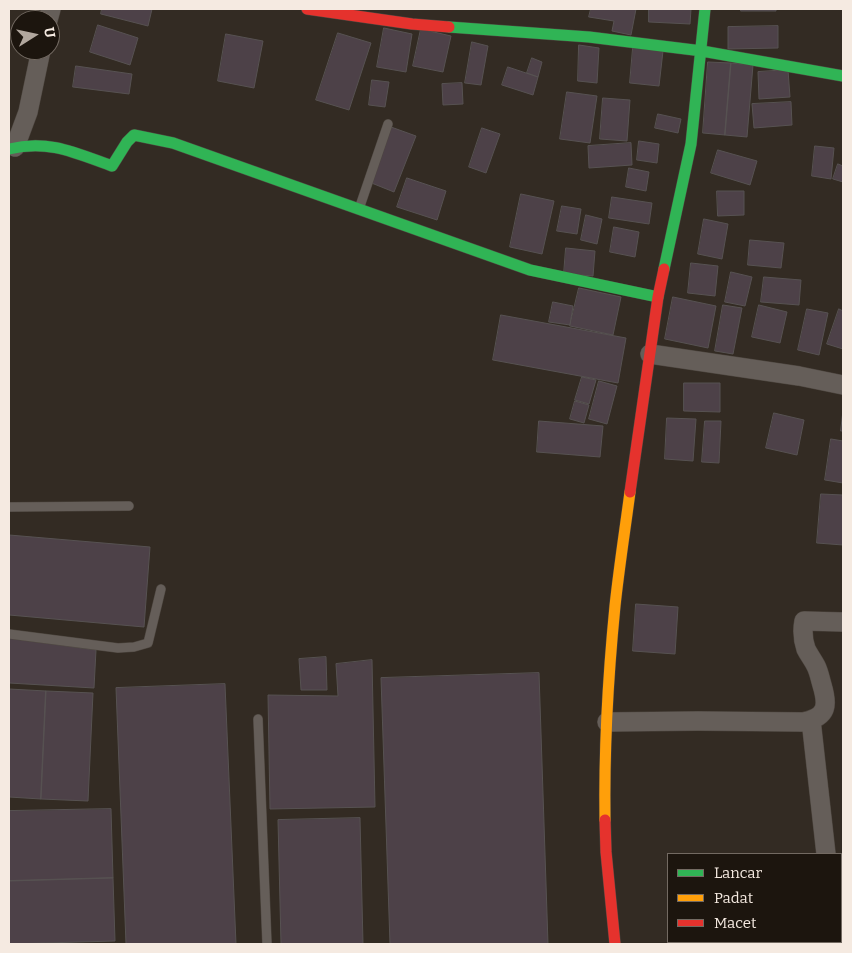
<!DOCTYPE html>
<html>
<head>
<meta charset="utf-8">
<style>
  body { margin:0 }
  #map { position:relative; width:852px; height:953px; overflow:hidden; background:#332b23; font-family:Bitter,serif }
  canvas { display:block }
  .frame { position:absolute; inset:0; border:10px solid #f5eae1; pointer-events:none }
  .legend { position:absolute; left:667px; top:853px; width:175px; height:90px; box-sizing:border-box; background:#1c150e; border:1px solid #736a62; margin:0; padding:6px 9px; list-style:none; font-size:15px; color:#f5eae1 }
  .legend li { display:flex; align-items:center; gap:10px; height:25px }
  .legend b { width:25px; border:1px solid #736a62 }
  .north { position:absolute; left:10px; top:10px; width:50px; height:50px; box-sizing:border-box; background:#1c150e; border:1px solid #736a62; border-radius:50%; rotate:80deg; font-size:14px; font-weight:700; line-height:20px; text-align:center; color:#f5eae1 }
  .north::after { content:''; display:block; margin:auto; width:18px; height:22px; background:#b1a79e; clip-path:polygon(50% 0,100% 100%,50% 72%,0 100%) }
</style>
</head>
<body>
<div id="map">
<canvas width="852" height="953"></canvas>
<div class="frame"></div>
<ul class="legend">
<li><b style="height:6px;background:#30b455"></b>Lancar</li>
<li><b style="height:6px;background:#ff9f0a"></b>Padat</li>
<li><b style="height:6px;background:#e5322d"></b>Macet</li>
</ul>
<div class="north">U</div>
</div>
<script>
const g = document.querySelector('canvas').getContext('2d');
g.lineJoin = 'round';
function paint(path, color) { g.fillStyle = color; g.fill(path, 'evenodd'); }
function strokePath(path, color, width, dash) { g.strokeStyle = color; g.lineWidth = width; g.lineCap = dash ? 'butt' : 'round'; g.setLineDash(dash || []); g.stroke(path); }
const building = new Path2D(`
  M 102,9 L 152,9 L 148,26 L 101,14 Z
  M 591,9 L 636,9 L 631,35 L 612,31 L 614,21 L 589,17 Z
  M 649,9 L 691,9 L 690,24 L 649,22 Z
  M 741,9 L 776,9 L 776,11 L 741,11 Z
  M 98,25 L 138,38 L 130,65 L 90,52 Z
  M 778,26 L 778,48 L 728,49 L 728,27 Z
  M 384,28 L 412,34 L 406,72 L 377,67 Z
  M 421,29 L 451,36 L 443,72 L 413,66 Z
  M 338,33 L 371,43 L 349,110 L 316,100 Z
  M 226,34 L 263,41 L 254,88 L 218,81 Z
  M 472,42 L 488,46 L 481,85 L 465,83 Z
  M 579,45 L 599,48 L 597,83 L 578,81 Z
  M 633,48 L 663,51 L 659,86 L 630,83 Z
  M 532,58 L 542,62 L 538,77 L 527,73 Z
  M 708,62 L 731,63 L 725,135 L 703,133 Z
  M 731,63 L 753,65 L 747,137 L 725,135 Z
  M 76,66 L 132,74 L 129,94 L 73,87 Z
  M 508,67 L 538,77 L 533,95 L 502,85 Z
  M 788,70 L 790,97 L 759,99 L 758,72 Z
  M 372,80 L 389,82 L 385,107 L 369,105 Z
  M 462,83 L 463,104 L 443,105 L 442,84 Z
  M 567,92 L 597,96 L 590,143 L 560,139 Z
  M 603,98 L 630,100 L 627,141 L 600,139 Z
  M 791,102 L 792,125 L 754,128 L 752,104 Z
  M 658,114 L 681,119 L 678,133 L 655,128 Z
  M 391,127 L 416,136 L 394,192 L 369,182 Z
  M 482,128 L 500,134 L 486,173 L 469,167 Z
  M 639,141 L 659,144 L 657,163 L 637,160 Z
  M 631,143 L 632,165 L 589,168 L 588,146 Z
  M 815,146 L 834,148 L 831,179 L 812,176 Z
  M 718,150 L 757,161 L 750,185 L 711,173 Z
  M 838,164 L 843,166 L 843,182 L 833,179 Z
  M 629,168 L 649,172 L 646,191 L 626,187 Z
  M 407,178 L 446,191 L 437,220 L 397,207 Z
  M 717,191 L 744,191 L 744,215 L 718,216 Z
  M 521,194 L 554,201 L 542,254 L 510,247 Z
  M 612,197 L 652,203 L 649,224 L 609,218 Z
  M 562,206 L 581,209 L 577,234 L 557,231 Z
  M 586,215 L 602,219 L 597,244 L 581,240 Z
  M 704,219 L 728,224 L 722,259 L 698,254 Z
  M 614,227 L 639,232 L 635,257 L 610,252 Z
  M 750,240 L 784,243 L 781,268 L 748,265 Z
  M 566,248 L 595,251 L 593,276 L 564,274 Z
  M 691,263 L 718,266 L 715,296 L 688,293 Z
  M 731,272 L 752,277 L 745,306 L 725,302 Z
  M 764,277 L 801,280 L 799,305 L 761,302 Z
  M 579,288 L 621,297 L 613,335 L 570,326 Z
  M 673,297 L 716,306 L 708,348 L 665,339 Z
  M 553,302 L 573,306 L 570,325 L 549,322 Z
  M 723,305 L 742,308 L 733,354 L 715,351 Z
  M 759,305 L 787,312 L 780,343 L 752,337 Z
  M 807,309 L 828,313 L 819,355 L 798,350 Z
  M 839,309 L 843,311 L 843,349 L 827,344 Z
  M 501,315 L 626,338 L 618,383 L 493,360 Z
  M 582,377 L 596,380 L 589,404 L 575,400 Z
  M 599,381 L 617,386 L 607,424 L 589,419 Z
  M 684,383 L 720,383 L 720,412 L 684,411 Z
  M 575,401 L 589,405 L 584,423 L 570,419 Z
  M 843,411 L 843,431 L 841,431 Z
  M 774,413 L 804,420 L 797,455 L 766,448 Z
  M 667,418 L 696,419 L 693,461 L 665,459 Z
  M 539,421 L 603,426 L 600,457 L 537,452 Z
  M 705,421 L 721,421 L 719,463 L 702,462 Z
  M 831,439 L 843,441 L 843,483 L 825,480 Z
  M 821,494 L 843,495 L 843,545 L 817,543 Z
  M 9,535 L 150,547 L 144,627 L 9,615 Z
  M 636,604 L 678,607 L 675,654 L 633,651 Z
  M 9,638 L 96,650 L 94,688 L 9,683 Z
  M 326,657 L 327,690 L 301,690 L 299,659 Z
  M 372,660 L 375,807 L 270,809 L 268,695 L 338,696 L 336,664 Z
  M 539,673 L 548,944 L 390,944 L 381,678 Z
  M 225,684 L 236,944 L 126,944 L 116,688 Z
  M 9,689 L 46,691 L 41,799 L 9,797 Z
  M 46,691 L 93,693 L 88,801 L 41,799 Z
  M 111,809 L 113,878 L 9,881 L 9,811 Z
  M 360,818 L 363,944 L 281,944 L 278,820 Z
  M 113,878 L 115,941 L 9,944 L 9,881 Z`);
const lane = new Path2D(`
  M 360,206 L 388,124
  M 9,507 L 129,506
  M 9,634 L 118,648 L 134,647 L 148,643 L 161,589
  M 258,719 L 267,944`);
const street = new Path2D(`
  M 48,20 L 51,9
  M 15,147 L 28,112 L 41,50
  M 650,354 L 799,376 L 843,385
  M 811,720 L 826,854
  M 607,722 L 698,721 L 803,722 C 828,717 828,705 822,685 C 820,678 819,672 816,666 C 813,660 809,655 806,649 C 803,640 802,631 804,621 L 843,622`);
const fast = new Path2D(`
  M 449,27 L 589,37 L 702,51 L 843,76
  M 9,149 C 48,139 76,153 112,166 L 127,142 L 134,135 L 173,143 L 530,270 L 658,297
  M 664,269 L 691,144 L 705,9`);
const slow = new Path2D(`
  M 605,820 C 604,749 608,677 615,606 C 619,568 625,530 630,492`);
const jam = new Path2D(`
  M 307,9 L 412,24 L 449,27
  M 630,492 L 658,297 L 664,269
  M 605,820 L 606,852 L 615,944`);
paint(building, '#4d4148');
strokePath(building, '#575252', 1);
strokePath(lane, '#4e4740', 10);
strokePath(street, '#4e4740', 20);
strokePath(fast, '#4e4740', 12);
strokePath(slow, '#4e4740', 12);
strokePath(jam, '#4e4740', 12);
strokePath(lane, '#655e59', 9);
strokePath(street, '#655e59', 19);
strokePath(fast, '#30b455', 11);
strokePath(slow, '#ff9f0a', 11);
strokePath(jam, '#e5322d', 11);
</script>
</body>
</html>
